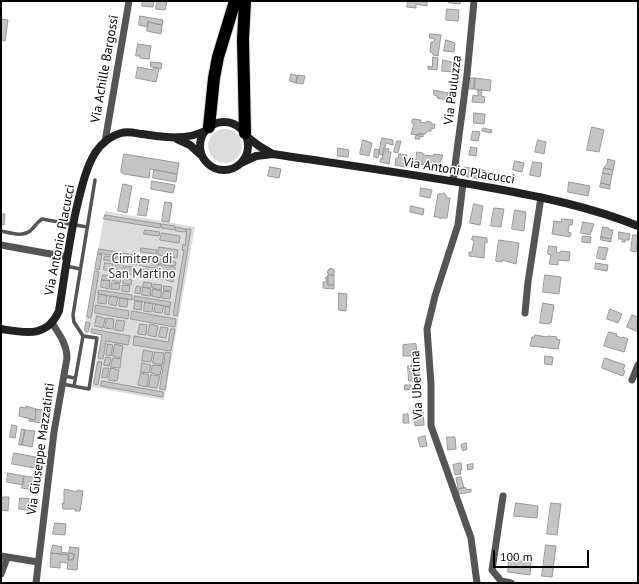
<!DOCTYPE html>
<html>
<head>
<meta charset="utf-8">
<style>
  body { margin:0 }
  #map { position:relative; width:639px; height:584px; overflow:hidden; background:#fff; font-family:"PT Sans",sans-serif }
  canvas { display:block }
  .frame { position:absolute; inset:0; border:2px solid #000; pointer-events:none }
  .scale { position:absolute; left:493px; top:550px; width:96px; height:18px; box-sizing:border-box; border:2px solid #000; border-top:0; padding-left:5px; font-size:12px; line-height:14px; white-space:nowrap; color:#000; -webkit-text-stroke:3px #fff; paint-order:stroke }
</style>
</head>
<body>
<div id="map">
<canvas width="639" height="584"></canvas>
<div class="frame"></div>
<div class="scale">100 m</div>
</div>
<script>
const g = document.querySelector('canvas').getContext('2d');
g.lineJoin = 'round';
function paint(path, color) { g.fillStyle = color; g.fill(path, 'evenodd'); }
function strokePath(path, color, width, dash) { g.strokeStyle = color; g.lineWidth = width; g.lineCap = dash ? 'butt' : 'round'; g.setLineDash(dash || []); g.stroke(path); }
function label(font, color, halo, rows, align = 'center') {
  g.font = font + ' "PT Sans",sans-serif'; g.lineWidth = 3; g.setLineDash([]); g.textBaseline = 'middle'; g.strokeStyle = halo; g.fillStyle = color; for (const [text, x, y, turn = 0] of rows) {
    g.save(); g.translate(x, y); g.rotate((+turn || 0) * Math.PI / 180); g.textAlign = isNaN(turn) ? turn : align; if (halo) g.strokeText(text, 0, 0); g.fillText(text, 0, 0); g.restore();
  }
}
const green = new Path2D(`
  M208 146a17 17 0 1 1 34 0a17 17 0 1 1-34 0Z
  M 105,211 L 195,227 L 164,400 L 92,387 L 101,335 L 84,332 Z`);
const building = new Path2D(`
  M 143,1 L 154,1 L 153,7 L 142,6 Z
  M 157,1 L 167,1 L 165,10 L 156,9 Z
  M 408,1 L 427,1 L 427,6 L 416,4 L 416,8 L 407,7 Z
  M 449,1 L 461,1 L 460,4 L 449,3 Z
  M 447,9 L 459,10 L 458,21 L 446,20 Z
  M 140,16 L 163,20 L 162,25 L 148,22 L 148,27 L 139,25 Z
  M 1,19 L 8,20 L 5,41 L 1,40 Z
  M 148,22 L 162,25 L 161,34 L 147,31 Z
  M 430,34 L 441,35 L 438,56 L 433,55 L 433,53 L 430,52 L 431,42 L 434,42 L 435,39 L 430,38 Z
  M 446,40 L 455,43 L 454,52 L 444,51 Z
  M 138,44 L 151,46 L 149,59 L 140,58 L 140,56 L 136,56 Z
  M 433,57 L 438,58 L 437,70 L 428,69 L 428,66 L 432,67 Z
  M 443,60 L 456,63 L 455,69 L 452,69 L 452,72 L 442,71 Z
  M 151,62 L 162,63 L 161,69 L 151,67 Z
  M 138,67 L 153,70 L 154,67 L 159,68 L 156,82 L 136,78 Z
  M 291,74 L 298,76 L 296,83 L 290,81 Z
  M 298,75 L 305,76 L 303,84 L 296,83 Z
  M 471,78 L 475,78 L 474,89 L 470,89 Z
  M 475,78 L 491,80 L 490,91 L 474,89 Z
  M 434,90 L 448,93 L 447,100 L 437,98 L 437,96 L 434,95 Z
  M 478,90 L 482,90 L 481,96 L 485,97 L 484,103 L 472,102 L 473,95 L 478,96 Z
  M 474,113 L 485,114 L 484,124 L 474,123 Z
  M 413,119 L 421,120 L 420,122 L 426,123 L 427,121 L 431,122 L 431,124 L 435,124 L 434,129 L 431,128 L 431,131 L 428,131 L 425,134 L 418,134 L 418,135 L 411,134 L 414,124 L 412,123 Z
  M 592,127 L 604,130 L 599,152 L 587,150 Z
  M 483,128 L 492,130 L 491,133 L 482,131 Z
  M 473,131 L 480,132 L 478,141 L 471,140 Z
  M 418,134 L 423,134 L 423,137 L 420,136 L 420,139 L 415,139 L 416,135 L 418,135 Z
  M 382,138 L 393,140 L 393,145 L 386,143 L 383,155 L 379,154 Z
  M 363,140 L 372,143 L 369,156 L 360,154 Z
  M 538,140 L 546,142 L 544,154 L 535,152 Z
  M 397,141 L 401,141 L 398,153 L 394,152 Z
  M 471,147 L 477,148 L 476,156 L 469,155 Z
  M 338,148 L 349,150 L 348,157 L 338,156 Z
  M 384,148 L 389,149 L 388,152 L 391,152 L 389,164 L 380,162 L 381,158 L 382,159 Z
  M 375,149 L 380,150 L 378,158 L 374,157 Z
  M 417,152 L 423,153 L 423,155 L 434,156 L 434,154 L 443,155 L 439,165 L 441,165 L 440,169 L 432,168 L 433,166 L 421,164 L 422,162 L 419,162 L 419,164 L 416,163 Z
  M 124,154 L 179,163 L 177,174 L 150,169 L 149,178 L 124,174 L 121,172 Z
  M 399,154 L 407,155 L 405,167 L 395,165 L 396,158 L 398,158 Z
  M 608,159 L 615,161 L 613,170 L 604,168 L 607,164 Z
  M 515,161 L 524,163 L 522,172 L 513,170 Z
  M 533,162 L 542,163 L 540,177 L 530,175 Z
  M 270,167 L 281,169 L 279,178 L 268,176 Z
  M 464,167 L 483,170 L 481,179 L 467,177 L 463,172 Z
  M 604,168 L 613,170 L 612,175 L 603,173 Z
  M 154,170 L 177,174 L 176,182 L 153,178 Z
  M 483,170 L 486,171 L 485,172 L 506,179 L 505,183 L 481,179 Z
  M 603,173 L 612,175 L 610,185 L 601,183 Z
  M 152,181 L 175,185 L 173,193 L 151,189 Z
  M 569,182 L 590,186 L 588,196 L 568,192 Z
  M 601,183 L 610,185 L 610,189 L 600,187 Z
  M 123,184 L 132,186 L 127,213 L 118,211 Z
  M 421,188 L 432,190 L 430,198 L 420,196 Z
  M 444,193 L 446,195 L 447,198 L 450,198 L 447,218 L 442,218 L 440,219 L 439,217 L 434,217 L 438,194 L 442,194 Z
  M 141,198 L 149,200 L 146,216 L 138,215 Z
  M 165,202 L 172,203 L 169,222 L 162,221 Z
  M 474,204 L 483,206 L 480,225 L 470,223 Z
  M 411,206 L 424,209 L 423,215 L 410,212 Z
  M 494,208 L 504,209 L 501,227 L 491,226 Z
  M 515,210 L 526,212 L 524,231 L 512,229 Z
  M 1,214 L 5,214 L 4,225 L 1,224 Z
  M 105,215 L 161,224 L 160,228 L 104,219 Z
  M 562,219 L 573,220 L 572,225 L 569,225 L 568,232 L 571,233 L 570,237 L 552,234 L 554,221 L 561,222 Z
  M 583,222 L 594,224 L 590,235 L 581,233 Z
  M 162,224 L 175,226 L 174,230 L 162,228 Z
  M 176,227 L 186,229 L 185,232 L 176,231 Z
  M 603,227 L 609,228 L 609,230 L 613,230 L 611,239 L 601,237 Z
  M 187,229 L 191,229 L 177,316 L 173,315 L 184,250 L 182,250 L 183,244 L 185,245 Z
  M 145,230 L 160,232 L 159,236 L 144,234 Z
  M 619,232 L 630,234 L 629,240 L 625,240 L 625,242 L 622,242 L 623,239 L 619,239 Z
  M 162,233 L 180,236 L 179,243 L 160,240 Z
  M 633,235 L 638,235 L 636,252 L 631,251 Z
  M 473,236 L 487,238 L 487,243 L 485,242 L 484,258 L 469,256 L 469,252 L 472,252 L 474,240 L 472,240 Z
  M 583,236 L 591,237 L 590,243 L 582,242 Z
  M 601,237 L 611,239 L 611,242 L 601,240 Z
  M 499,240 L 519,243 L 516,264 L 502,260 L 502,262 L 496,261 Z
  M 549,246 L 557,247 L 556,252 L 560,253 L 561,251 L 570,252 L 569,261 L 558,260 L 558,265 L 549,264 L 551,255 L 548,254 Z
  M 159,247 L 178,250 L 177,258 L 158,255 Z
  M 599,247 L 608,248 L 605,260 L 597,258 Z
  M 141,248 L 157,250 L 156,254 L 141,252 Z
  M 99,249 L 176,262 L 175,266 L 98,253 Z
  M 98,254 L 102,255 L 99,270 L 95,269 Z
  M 105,256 L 138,261 L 137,265 L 104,260 Z
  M 141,262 L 175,267 L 175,271 L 140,266 Z
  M 105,263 L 113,264 L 112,271 L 104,270 Z
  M 596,263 L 608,265 L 607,271 L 595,269 Z
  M 116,264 L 124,265 L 122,273 L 115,272 Z
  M 126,266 L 134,267 L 132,274 L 124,273 Z
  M 140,268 L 144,269 L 143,276 L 138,275 Z
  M327.5 272a3.5 3.5 0 1 1 7 0a3.5 3.5 0 1 1-7 0Z
  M 146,269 L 154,270 L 153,278 L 145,276 Z
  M 95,271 L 99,272 L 91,318 L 87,317 Z
  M 157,271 L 164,272 L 163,280 L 155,278 Z
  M 167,272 L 174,274 L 173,282 L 166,280 Z
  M 103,275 L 111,276 L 110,281 L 102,280 Z
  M 328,275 L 334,275 L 334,285 L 328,285 Z
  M 545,275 L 561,277 L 559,294 L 543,292 Z
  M 113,277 L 121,278 L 120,283 L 113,281 Z
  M 326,277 L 328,277 L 328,285 L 334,285 L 334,289 L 323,288 L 323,282 L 326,282 Z
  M 124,278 L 132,280 L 131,285 L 123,283 Z
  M 102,280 L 110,281 L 109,289 L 101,287 Z
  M 144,282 L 152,283 L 151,288 L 143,287 Z
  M 112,283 L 120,284 L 119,290 L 111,289 Z
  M 154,284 L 162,285 L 161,290 L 153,288 Z
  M 123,285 L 130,286 L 129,292 L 122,291 Z
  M 137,286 L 141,287 L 140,294 L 135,293 Z
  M 164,286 L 172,287 L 171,291 L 164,290 Z
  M 143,287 L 151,289 L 150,296 L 142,295 Z
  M 153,289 L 162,291 L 160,298 L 152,296 Z
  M 99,290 L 132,295 L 132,300 L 98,294 Z
  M 164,291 L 171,292 L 170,299 L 162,298 Z
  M 339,293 L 347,294 L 346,311 L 339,310 Z
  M 99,294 L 107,296 L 106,304 L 98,303 Z
  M 110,296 L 118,297 L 116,306 L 109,304 Z
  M 135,296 L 171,302 L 170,307 L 134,300 Z
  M 120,298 L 128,299 L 127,307 L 119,306 Z
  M 135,301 L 142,302 L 141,310 L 134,309 Z
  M 145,302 L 153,304 L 152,312 L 144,311 Z
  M 543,303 L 554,305 L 551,323 L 549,322 L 549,324 L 540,323 Z
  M 156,304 L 164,306 L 162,313 L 154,312 Z
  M 96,305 L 129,311 L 128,319 L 95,313 Z
  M 166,306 L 170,307 L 169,315 L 165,314 Z
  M 610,309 L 622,314 L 618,323 L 607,319 Z
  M 132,311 L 176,319 L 175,327 L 131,319 Z
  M 632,315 L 638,317 L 638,332 L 627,327 Z
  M 97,316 L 105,318 L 103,328 L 95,326 Z
  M 107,318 L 114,319 L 113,329 L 105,328 Z
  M 117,320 L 125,321 L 123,331 L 115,330 Z
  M 86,322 L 90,323 L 88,332 L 85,331 Z
  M 140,324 L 147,325 L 146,335 L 138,334 Z
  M 150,324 L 158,326 L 156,337 L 148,335 Z
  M 161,327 L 168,328 L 166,338 L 159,337 Z
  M 92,329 L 130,336 L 128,345 L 106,341 L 103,359 L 98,358 L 102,335 L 92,333 Z
  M 171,329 L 175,329 L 171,351 L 133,345 L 134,336 L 168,342 Z
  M 609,332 L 617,334 L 616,336 L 622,338 L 623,337 L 628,339 L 624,352 L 604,346 Z
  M 535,335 L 547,337 L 548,336 L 557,337 L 556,339 L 560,340 L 558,349 L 530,346 L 532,337 L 534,337 Z
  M 108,344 L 113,345 L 111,356 L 106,355 Z
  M 115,344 L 123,346 L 121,358 L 113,356 Z
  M 416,344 L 417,356 L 419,356 L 419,361 L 412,361 L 412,356 L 403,356 L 403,345 Z
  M 144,350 L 153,352 L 151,362 L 142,361 Z
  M 155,352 L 164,353 L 162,365 L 153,363 Z
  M 166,352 L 171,353 L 165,390 L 160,389 Z
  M 545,356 L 553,357 L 552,365 L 545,364 Z
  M 106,357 L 111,358 L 109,366 L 104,365 Z
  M 113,358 L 121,359 L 120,368 L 111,367 Z
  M 605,358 L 625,365 L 623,370 L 625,371 L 623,376 L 602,368 Z
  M 412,361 L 419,361 L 419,370 L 412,371 Z
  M 98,362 L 102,362 L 98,385 L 94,384 Z
  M 142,363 L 151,365 L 149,373 L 141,372 Z
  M 153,365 L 162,366 L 160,375 L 151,373 Z
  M 408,366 L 412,366 L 412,371 L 419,370 L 420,381 L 409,381 Z
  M 104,368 L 109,368 L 107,378 L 102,377 Z
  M 111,368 L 119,370 L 117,381 L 109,380 Z
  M 141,373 L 149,375 L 147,387 L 138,385 Z
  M 151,375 L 160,376 L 157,388 L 149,387 Z
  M 102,381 L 163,392 L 163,397 L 101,386 Z
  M 405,385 L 411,385 L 411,389 L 405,390 Z
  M 26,406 L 36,409 L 35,420 L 19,416 L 20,407 L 26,408 Z
  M 36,409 L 43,410 L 41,423 L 29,421 L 29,419 L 35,420 Z
  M 423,412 L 424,425 L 415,426 L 414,413 Z
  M 408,414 L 409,423 L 403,423 L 403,415 Z
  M 12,425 L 17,426 L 15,438 L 10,437 Z
  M 22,429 L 25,430 L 22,445 L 19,445 Z
  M 25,430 L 35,431 L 32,447 L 22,445 Z
  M 425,436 L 427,446 L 420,447 L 418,438 Z
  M 447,437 L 455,437 L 456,449 L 448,450 Z
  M 466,443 L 467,449 L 463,451 L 461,445 Z
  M 14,453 L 36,457 L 35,468 L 12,464 Z
  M 461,463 L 462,470 L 460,470 L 461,474 L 455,475 L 453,465 Z
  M 473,464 L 473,469 L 468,470 L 467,465 Z
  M 8,473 L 24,476 L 23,485 L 7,482 Z
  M 24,476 L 38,478 L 36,490 L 22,488 Z
  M 461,477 L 464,488 L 458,489 L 456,478 Z
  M 466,488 L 466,490 L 471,489 L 471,492 L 459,494 L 458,489 Z
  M 65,489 L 77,492 L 77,490 L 83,491 L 80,511 L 75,511 L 75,509 L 63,509 L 62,503 L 64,503 L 64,492 Z
  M 3,497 L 9,497 L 8,511 L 1,510 L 1,498 L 3,498 Z
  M 20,498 L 32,499 L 32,503 L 35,504 L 34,511 L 19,509 Z
  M 516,503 L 538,506 L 537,518 L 514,516 Z
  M 551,503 L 561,504 L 557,535 L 547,534 Z
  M 55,523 L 66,524 L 65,535 L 53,534 Z
  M 53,545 L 62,547 L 61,552 L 74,554 L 73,560 L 68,560 L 69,555 L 51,553 Z
  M 546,545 L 556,546 L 552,577 L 542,576 Z
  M 70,547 L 79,548 L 77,570 L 67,569 L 68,563 L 60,562 L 60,568 L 50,567 L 51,553 L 69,555 L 68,560 L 73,560 L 74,554 L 69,553 Z
  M 509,560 L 531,562 L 530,575 L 508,572 Z`);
const lane = new Path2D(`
  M 1,231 C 11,233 22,237 30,231 C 35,227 35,224 42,219 L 87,227
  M 66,266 L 80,269
  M 64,376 L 75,378
  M 62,384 L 89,389 L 97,338 L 83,336
  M 74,386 L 83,336 L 74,322 L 73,315 L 95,180`);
const street = new Path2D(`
  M 105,142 L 129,1
  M 453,181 L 467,75 L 474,1
  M 463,183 L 458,225 L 435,296 L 427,329 L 431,384 L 431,426 L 471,538 L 477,583
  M 1,245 L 67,257
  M 525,313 L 528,282 L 541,197
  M 632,380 L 638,365
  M 503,496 L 492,570 L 501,581 L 511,583
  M 1,556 L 38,562
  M 1,574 L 7,558
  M 36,583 L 54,432 L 67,358 C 67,344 59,334 52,323`);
const secondary = new Path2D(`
  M200 146a24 24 0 1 1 48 0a24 24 0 1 1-48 0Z
  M 246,136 L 259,146 L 271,153
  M 177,139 L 190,145 L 201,155
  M 243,162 L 256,156 L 273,154 C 346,165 419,175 492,188 C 542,197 591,207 638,226
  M 1,329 C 26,333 47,338 59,311 C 65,274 69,238 78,202 C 82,186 86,168 95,153 C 101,144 110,136 121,133 C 128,131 135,133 142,134 C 164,137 184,141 205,131`);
const highway = new Path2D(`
  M 209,127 L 214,78 L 218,57 L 235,1
  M 245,133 L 243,39 L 245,1`);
const streetNames = [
  ["Via Achille Bargossi",105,69,-80],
  ["Via Pauluzza",453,90,-83],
  ["Via Antonio Placucci",459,171,9],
  ["Via Antonio Placucci",60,240,-79],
  ["Via Ubertina",417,385,-93],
  ["Via Giuseppe Mazzatinti",41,449,-82]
];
const parkNames = [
  ["Cimitero di",142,259],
  ["San Martino",142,274]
];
paint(green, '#dcdcdc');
paint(building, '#c4c4c4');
strokePath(building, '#999', 1);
strokePath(highway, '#dbdbdb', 14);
strokePath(lane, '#555', 3.5);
strokePath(street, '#555', 7);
strokePath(secondary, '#222', 8);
strokePath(highway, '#000', 12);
label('13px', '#000', '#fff', streetNames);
label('13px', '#333', '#fff', parkNames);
</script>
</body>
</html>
